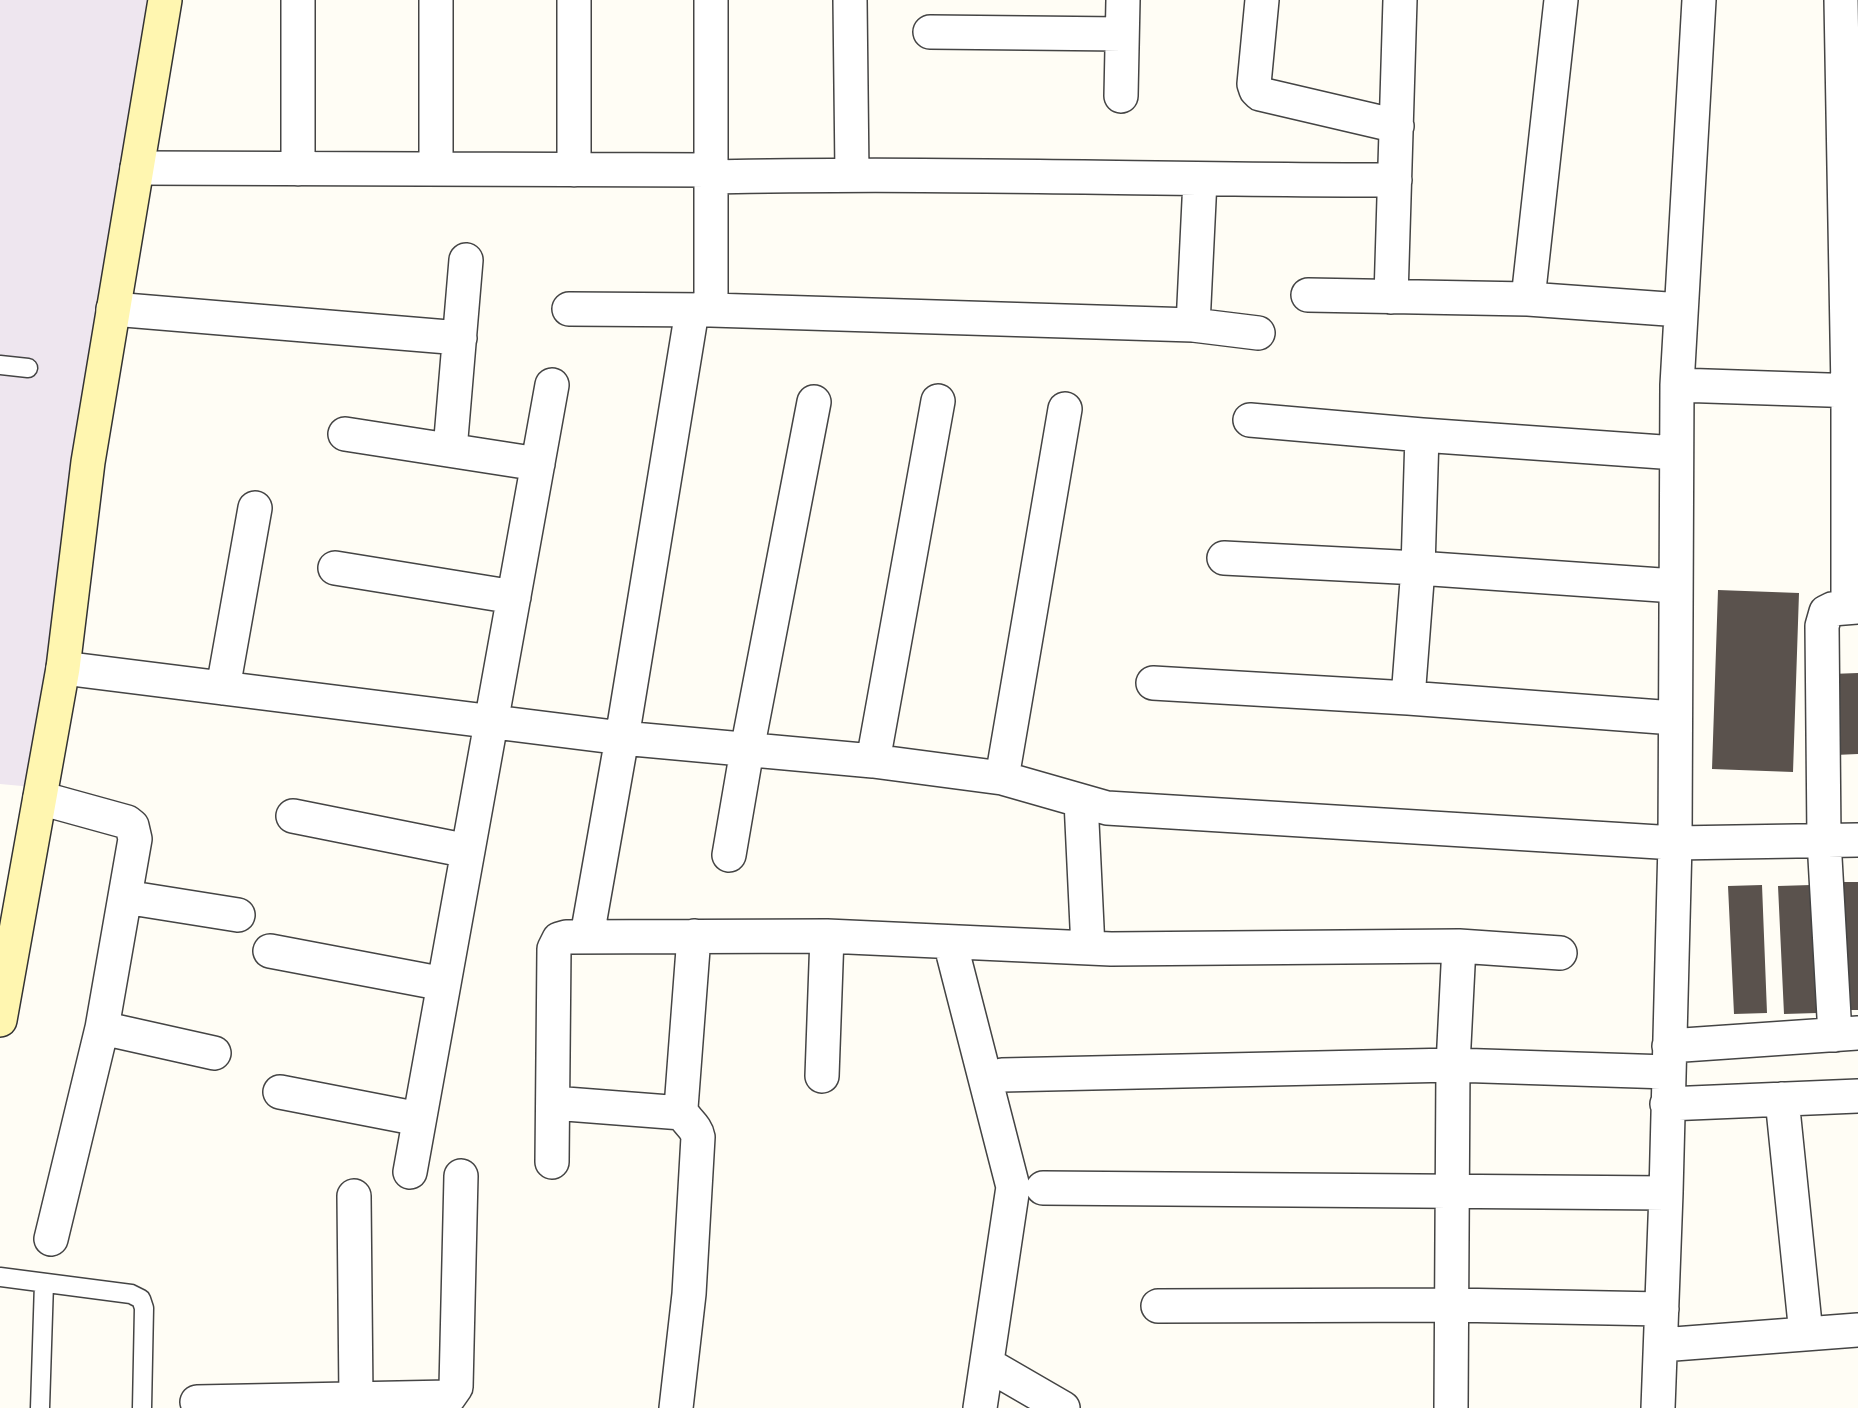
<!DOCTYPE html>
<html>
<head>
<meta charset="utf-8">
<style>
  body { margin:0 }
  canvas { display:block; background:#fffdf5 }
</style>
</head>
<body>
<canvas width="1858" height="1408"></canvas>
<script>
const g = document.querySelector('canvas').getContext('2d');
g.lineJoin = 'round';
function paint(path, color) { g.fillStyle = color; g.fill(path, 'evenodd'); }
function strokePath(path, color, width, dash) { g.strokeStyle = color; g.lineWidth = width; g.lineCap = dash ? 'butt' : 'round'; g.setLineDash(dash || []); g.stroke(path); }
const industrial = new Path2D(`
  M 0,0 L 147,0 L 82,418 L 33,787 L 0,784 Z`);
const building = new Path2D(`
  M 1718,590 L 1799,593 L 1793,772 L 1712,769 Z
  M 1858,673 L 1858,754 L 1835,755 L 1831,674 Z
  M 1834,882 L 1858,882 L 1858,1010 L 1840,1010 Z
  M 1762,885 L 1767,1013 L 1734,1014 L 1728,886 Z
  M 1811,885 L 1817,1013 L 1784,1014 L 1778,886 Z`);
const lane = new Path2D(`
  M 0,365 L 28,368
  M 0,1277 L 131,1294 L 141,1299 L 144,1308 L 142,1408
  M 40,1408 L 44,1283`);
const street = new Path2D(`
  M 298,0 L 298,169
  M 850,0 L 852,174
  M 1262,0 L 1254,84 L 1256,90 L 1260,94 L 1397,126
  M 1841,0 L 1848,391 L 1848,607
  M 930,32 L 1122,34
  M 1121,96 L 1123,0
  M 137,168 L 711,170
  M 436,169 L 436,0
  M 574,170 L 574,0
  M 711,177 C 939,172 1167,180 1395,180
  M 1308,295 L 1528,299 L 1681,310
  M 1391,297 L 1400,0
  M 1528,299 L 1561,0
  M 113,309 L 460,338
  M 569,309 L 711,310 L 1193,325 L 1258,333
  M 711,310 L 711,0
  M 1193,325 L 1200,180
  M 1677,385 L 1858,391
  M 1250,420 L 1422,435 L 1676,453
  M 345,434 L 538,464
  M 450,450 L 466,260
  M 1224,558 L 1418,568 L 1675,586
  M 335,568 L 514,597
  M 63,668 L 622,738 L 873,761 L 1002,778 L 1107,808 L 1675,843 L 1858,840
  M 1153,683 L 1408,698 L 1674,718
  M 223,688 L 255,508
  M 1408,698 L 1418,568 L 1422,435
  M 873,761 L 938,401
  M 1002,778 L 1065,409
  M 40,798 L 127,822 L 132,826 L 135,839 L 102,1028 L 51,1239
  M 1081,801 L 1088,948
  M 293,816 L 468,851
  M 729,855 L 747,750 L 814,402
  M 125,897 L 238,915
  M 587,936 L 622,738 L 692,311
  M 950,942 L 1013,1187 L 980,1408
  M 270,951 L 444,984
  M 102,1028 L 214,1053
  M 1835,1035 L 1824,840 L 1822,626 L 1826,612 L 1832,609 L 1858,607
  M 1669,1046 L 1858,1033
  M 1002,1075 L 1453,1065 L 1668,1072
  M 822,1076 L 827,936
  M 280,1092 L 419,1119
  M 1782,1099 L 1806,1334
  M 553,1103 L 682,1113
  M 1667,1104 L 1858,1096
  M 552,1162 L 554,949 L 559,939 L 566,937 L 827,936 L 1111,949 L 1459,946 L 1560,953
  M 410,1172 L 552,385
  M 1043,1188 L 1666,1193
  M 354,1196 L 356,1399
  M 1158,1306 L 1451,1305 L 1662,1309
  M 1661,1345 L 1858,1330
  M 987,1364 L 1063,1408
  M 197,1402 L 449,1397 L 456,1387 L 461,1176
  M 676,1408 L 689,1294 L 698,1137 C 696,1125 683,1120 681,1108 L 694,936
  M 1451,1408 L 1453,1065 L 1459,946
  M 1658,1408 L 1666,1193 L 1675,843 L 1677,385 L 1699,0`);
const secondary = new Path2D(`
  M 0,1020 L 63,668 L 88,462 L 165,0`);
paint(industrial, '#eee6ef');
paint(building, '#5a524d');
strokePath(lane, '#444', 21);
strokePath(street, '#444', 36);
strokePath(secondary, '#333', 36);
strokePath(lane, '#fff', 18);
strokePath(street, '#fff', 33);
strokePath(secondary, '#fff6b0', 33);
</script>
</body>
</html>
